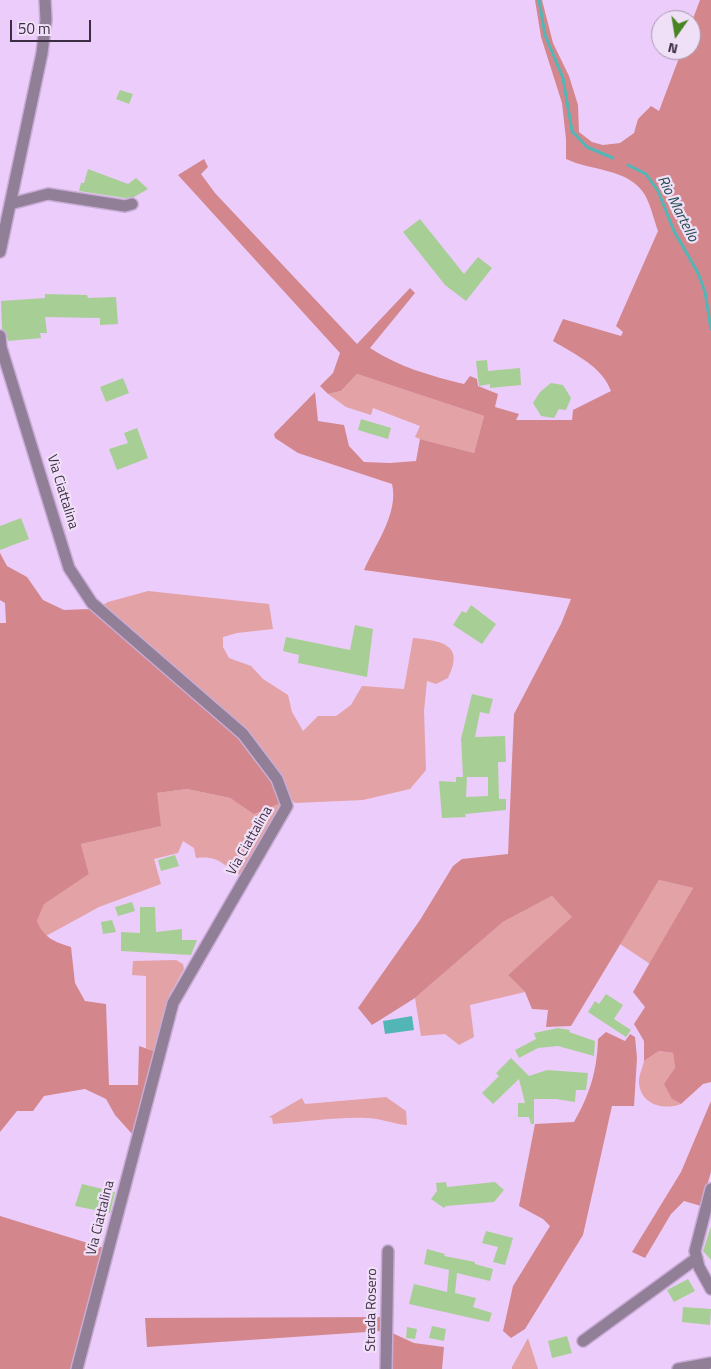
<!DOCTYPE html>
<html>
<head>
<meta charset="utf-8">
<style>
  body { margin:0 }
  #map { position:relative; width:711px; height:1369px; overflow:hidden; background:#ecccfa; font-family:"Titillium Web",sans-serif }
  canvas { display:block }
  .north { position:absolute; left:651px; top:10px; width:50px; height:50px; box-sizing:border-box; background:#f0e0f7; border:1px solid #a898af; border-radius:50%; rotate:193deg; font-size:14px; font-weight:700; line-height:20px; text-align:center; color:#3d2d44 }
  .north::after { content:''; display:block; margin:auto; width:18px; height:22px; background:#488421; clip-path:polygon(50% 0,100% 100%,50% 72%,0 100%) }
  .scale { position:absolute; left:10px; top:20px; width:81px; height:22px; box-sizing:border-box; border:2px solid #3d2d44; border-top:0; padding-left:6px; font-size:15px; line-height:18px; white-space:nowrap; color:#3d2d44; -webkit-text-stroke:4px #f0e0f7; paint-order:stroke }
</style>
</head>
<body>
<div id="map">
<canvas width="711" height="1369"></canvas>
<div class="north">N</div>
<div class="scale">50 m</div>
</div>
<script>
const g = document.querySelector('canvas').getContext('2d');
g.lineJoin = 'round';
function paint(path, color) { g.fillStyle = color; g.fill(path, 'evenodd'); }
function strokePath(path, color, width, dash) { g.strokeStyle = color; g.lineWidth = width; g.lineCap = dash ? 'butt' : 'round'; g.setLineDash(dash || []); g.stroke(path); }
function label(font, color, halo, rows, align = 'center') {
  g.font = font + ' "Titillium Web",sans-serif'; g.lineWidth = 4.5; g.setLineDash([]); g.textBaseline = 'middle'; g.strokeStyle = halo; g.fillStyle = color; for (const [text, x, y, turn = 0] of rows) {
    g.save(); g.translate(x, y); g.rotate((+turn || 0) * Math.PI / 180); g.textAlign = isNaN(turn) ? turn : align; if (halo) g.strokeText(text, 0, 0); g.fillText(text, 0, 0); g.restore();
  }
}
const green = new Path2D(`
  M 357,374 L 484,416 L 474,453 L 420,439 L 415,437 L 420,426 L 373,408 L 371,415 L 346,407 L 328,394 L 341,391 Z
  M 148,591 L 269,604 L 273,629 L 237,633 L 223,637 L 223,647 L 229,658 L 251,666 L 263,679 L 288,695 L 292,712 L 303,731 L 318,716 L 336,716 L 351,705 L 362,686 L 404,689 L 413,638 C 442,641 465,644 448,678 L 436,684 L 427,681 L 424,711 L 426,770 L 410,789 L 363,800 L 295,803 L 290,798 L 282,777 L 104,608 L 103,605 L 108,602 Z
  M 187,789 L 230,798 L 254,813 L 281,803 L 279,814 L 242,876 C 222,866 221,855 196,858 L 194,848 L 183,841 L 178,853 L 154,859 L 161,884 L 99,907 L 46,936 L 42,934 L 37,921 L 44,903 L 89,874 L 81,844 L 160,826 L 156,793 Z
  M 659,880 L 693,888 L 650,964 L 620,944 Z
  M 552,896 L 573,917 L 508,975 L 525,992 L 470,1005 L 474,1037 L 459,1045 L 445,1034 L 421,1036 L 415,998 L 503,922 Z
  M 176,960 L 183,964 L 184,969 L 169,996 L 154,1051 L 146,1048 L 146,976 L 132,975 L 133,961 Z
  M 659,1051 L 673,1053 L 675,1068 L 672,1099 L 681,1104 C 663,1111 639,1104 639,1081 C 639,1075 643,1067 644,1061 Z
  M 386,1097 L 406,1111 L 407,1125 C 392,1124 381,1118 366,1118 C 335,1117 304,1122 273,1124 L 272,1118 L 269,1117 L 302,1098 L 305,1104 Z
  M 528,1338 L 538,1369 L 512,1369 L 512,1367 Z`);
const forest = new Path2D(`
  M 535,0 L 542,0 L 553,43 L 569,76 L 578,105 L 579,132 L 592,142 L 603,145 L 620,143 L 634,133 L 638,119 L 651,106 L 659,111 L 682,50 L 691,50 L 691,24 L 700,0 L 711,0 L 711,1082 L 703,1084 L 681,1104 L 672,1099 L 664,1084 L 675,1068 L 673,1053 L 659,1051 L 644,1061 L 644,1041 L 634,1024 L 645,1007 L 633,992 L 693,888 L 659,880 L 571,1026 L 546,1027 L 548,1010 L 532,1009 L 525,992 L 508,975 L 572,917 L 552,896 L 503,922 L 415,998 L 372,1025 L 358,1008 L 420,920 L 453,866 L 462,859 L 508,854 L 514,714 L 561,624 L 571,599 L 364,570 C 375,545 399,513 392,484 L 298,453 L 275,438 L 274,434 L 315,392 L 318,421 L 344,425 L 349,446 L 364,462 L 390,463 L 416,461 L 420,439 L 474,453 L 484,416 L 357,374 L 341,391 L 328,394 L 320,386 L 333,373 L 340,353 L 178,175 L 204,159 L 208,167 L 201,174 L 215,193 L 357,344 L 410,288 L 415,293 L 370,348 C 399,367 431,376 464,384 L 470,376 L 477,379 L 478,386 L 498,394 L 495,407 L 519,414 L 516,420 L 572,420 L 573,410 L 611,391 C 602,366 574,354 553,341 L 563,319 L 621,336 L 623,332 L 616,326 L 658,231 C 654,220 651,206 645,195 C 629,168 591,171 566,159 L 566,139 L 562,103 L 541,37 Z
  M 0,553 L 7,566 L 27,577 L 43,600 L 64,610 L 90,609 L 239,739 L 272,781 L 281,803 L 254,814 L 230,798 L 187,789 L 157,793 L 161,826 L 81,844 L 89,874 L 44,904 L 37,921 C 43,937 54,942 71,947 L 75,983 L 85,1001 L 106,1004 L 109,1085 L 138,1085 L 139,1046 L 154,1051 L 133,1135 L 115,1115 L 106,1099 L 85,1089 L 44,1096 L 33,1111 L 17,1111 L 0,1132 L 0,623 L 6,623 L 5,603 L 0,600 Z
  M 606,1032 L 625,1041 L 630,1034 L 635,1037 L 637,1058 L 634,1106 L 612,1106 L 583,1235 L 525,1329 L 511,1338 L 503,1331 L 513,1286 L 550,1226 L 543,1219 L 519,1206 L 535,1124 L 574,1122 C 590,1094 597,1071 598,1039 Z
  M 711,1101 L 711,1172 L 701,1206 L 684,1201 L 671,1214 L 645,1258 L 632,1252 L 681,1172 Z
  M 0,1216 L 104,1248 L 73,1369 L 0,1369 Z
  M 382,1317 L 381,1331 L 147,1347 L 145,1318 Z
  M 390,1332 L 414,1343 L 444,1347 L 442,1369 L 390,1369 Z`);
const water = new Path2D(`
  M 412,1016 L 414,1030 L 385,1034 L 383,1021 Z`);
const stream = new Path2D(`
  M 539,0 L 545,35 L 563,78 L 572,131 L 587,147 L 613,158
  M 628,165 L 646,174 L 658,191 L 674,231 L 698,273 L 705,292 L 711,329`);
const building = new Path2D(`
  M 120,90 L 133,94 L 129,104 L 116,99 Z
  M 88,169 L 128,184 L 136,178 L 148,189 L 134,197 L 125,198 L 79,191 L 81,183 L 84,183 Z
  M 420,219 L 464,274 L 478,257 L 492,268 L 466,301 L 445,285 L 403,232 Z
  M 45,294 L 87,295 L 88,298 L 116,297 L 118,324 L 100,325 L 100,318 L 45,317 L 47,333 L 40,333 L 41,338 L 8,341 L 6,332 L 2,329 L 1,301 L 45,298 Z
  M 487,360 L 488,371 L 520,368 L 521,385 L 490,388 L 490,384 L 479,386 L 476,361 Z
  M 123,378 L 129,393 L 106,402 L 100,387 Z
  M 551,383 L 563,385 L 571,398 L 566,410 L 559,409 L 554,418 L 541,416 L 533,403 L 540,392 Z
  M 361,419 L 391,428 L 388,439 L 358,430 Z
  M 137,428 L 148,458 L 117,470 L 109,449 L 128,443 L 124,433 Z
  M 21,518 L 29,539 L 0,550 L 0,526 Z
  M 471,605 L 496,624 L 482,644 L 453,625 L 462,611 L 466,613 Z
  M 355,625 L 373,629 L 367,677 L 298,663 L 299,655 L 283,651 L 286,637 L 350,650 Z
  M 472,694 L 493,699 L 489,714 L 480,712 L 475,737 L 505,736 L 506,762 L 498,762 L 499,799 L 506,799 L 506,810 L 465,814 L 466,817 L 442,818 L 439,781 L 456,782 L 456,777 L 467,777 L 466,797 L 488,796 L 488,777 L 463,777 L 461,739 Z
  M 175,855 L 179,866 L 161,871 L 158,860 Z
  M 132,902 L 135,911 L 118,916 L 115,907 Z
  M 140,907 L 155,907 L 156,932 L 182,929 L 182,940 L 197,940 L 191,955 L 121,951 L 121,932 L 140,933 Z
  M 112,920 L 116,932 L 103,934 L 101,922 Z
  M 606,994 L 623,1005 L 614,1019 L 631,1030 L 626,1037 L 588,1012 L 595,1001 L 599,1004 Z
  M 558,1028 L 570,1030 L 569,1032 L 595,1041 L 594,1056 L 558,1046 L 538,1048 L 519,1058 L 515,1050 L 536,1039 L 534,1033 Z
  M 511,1058 L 529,1076 L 547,1070 L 588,1073 L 586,1090 L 576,1090 L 575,1102 L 556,1099 L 534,1099 L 534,1124 L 531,1124 L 529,1117 L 518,1117 L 518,1103 L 525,1103 L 519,1079 L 493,1104 L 482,1093 L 499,1076 L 496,1073 Z
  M 446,1182 L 447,1187 L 495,1182 L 504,1190 L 494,1202 L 446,1206 L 444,1208 L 431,1199 L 437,1191 L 436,1183 Z
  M 82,1184 L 115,1192 L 110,1213 L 75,1206 Z
  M 711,1226 L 711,1260 L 703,1251 Z
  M 486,1231 L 513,1238 L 505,1265 L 493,1262 L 498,1247 L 482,1243 Z
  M 427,1249 L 445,1254 L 444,1256 L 475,1262 L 475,1264 L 493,1269 L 490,1281 L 457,1273 L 455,1293 L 476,1298 L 473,1307 L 492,1313 L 489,1322 L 409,1304 L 414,1284 L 447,1292 L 449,1270 L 424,1264 Z
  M 688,1279 L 695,1291 L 674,1302 L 667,1290 Z
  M 683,1307 L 711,1309 L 710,1325 L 682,1322 Z
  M 432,1326 L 446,1329 L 444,1341 L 429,1338 Z
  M 407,1327 L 417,1329 L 415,1339 L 406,1338 Z
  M 567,1336 L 572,1353 L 552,1358 L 548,1341 Z`);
const minor = new Path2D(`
  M 10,204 L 48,194 L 125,206 L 132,204
  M 0,252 L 42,53 L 46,20 L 45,0
  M 0,336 L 1,347 L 69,568 L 92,603 L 243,734 L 277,779 L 287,806 L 173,1003 L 77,1369
  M 711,1189 L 695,1251 L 699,1267 L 711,1289
  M 583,1341 L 697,1258
  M 386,1369 L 388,1251
  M 678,1369 L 711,1363`);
const streetNames = [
  ["Via Ciattalina",62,492,73],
  ["Via Ciattalina",250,841,-60],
  ["Via Ciattalina",101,1218,-76],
  ["Strada Rosero",372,1310,-89]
];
const waterNames = [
  ["Rio Martello",677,209,63]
];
paint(green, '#e3a2a5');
paint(forest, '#d3878c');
paint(water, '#52b6b7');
strokePath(stream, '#52b6b7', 3);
paint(building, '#a7cf95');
strokePath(minor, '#c9acd6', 14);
strokePath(minor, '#907f97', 11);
label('14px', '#3d2d44', '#f0e0f7', streetNames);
label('italic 15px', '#204d4d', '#f0e0f7', waterNames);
</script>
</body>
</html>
